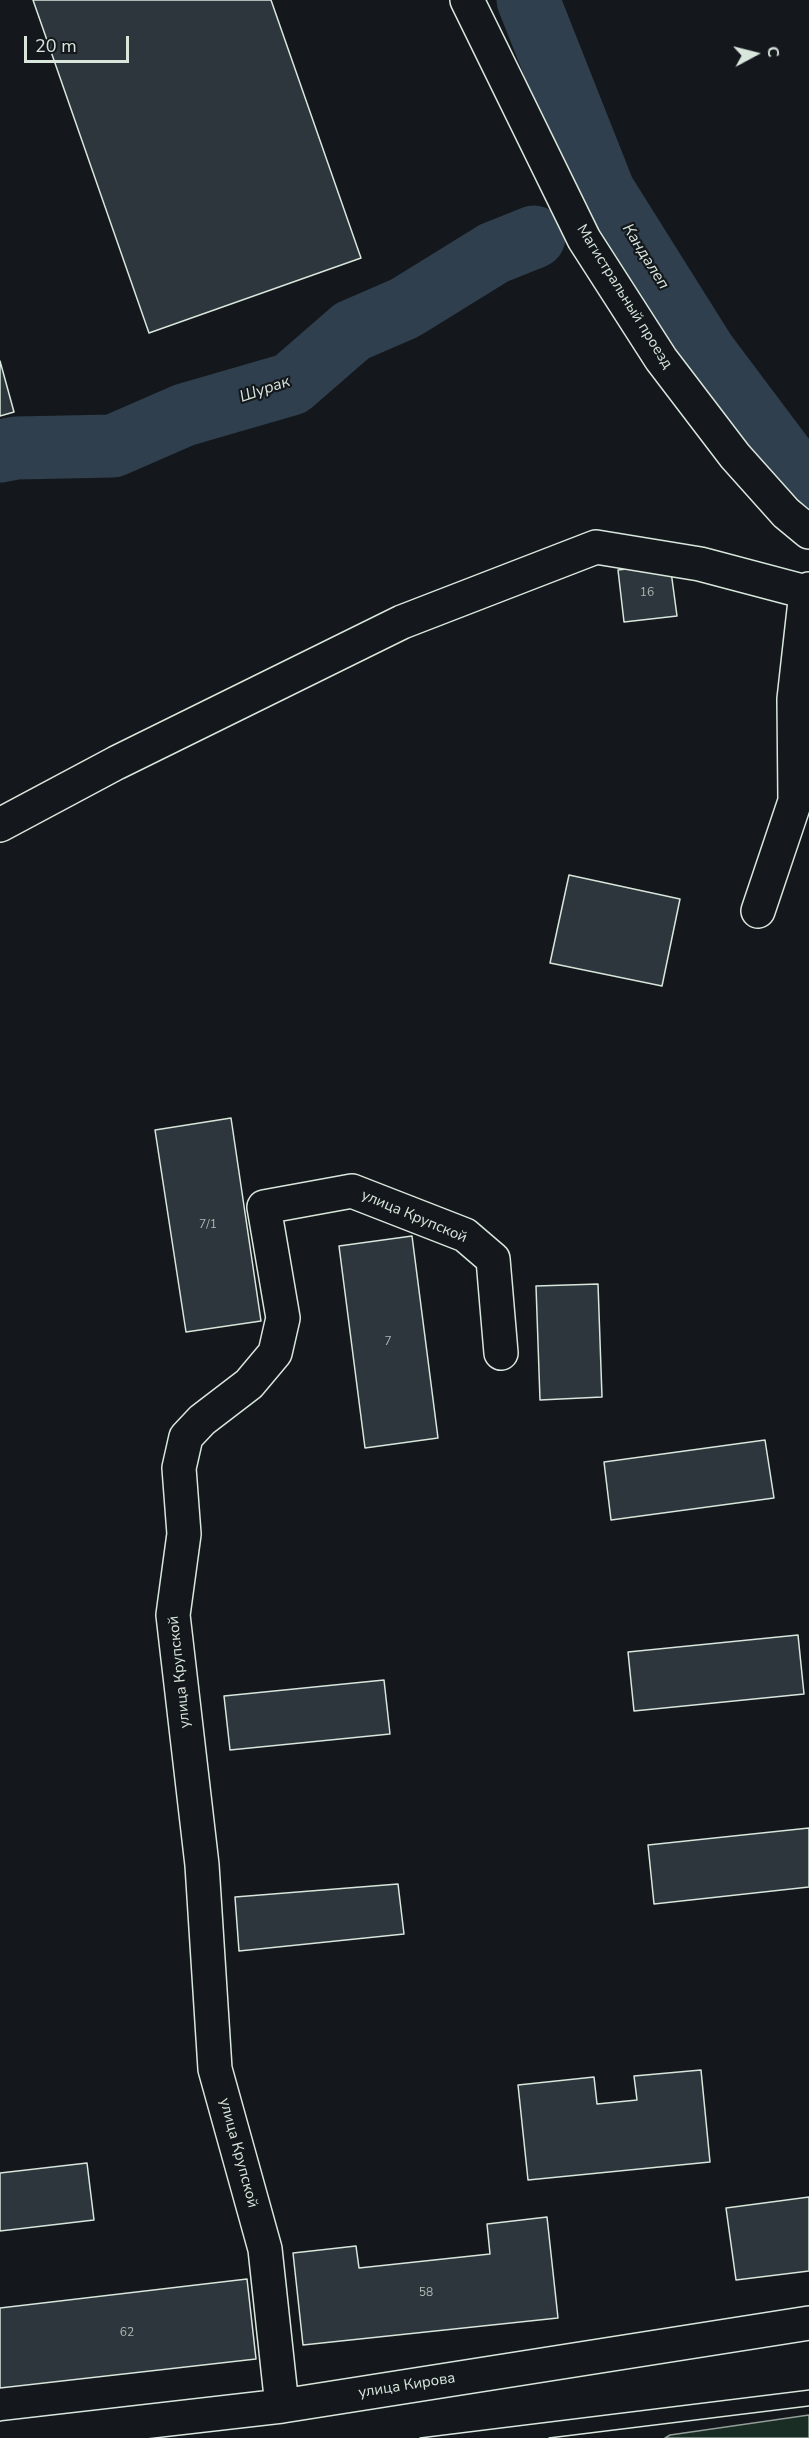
<!DOCTYPE html>
<html>
<head>
<meta charset="utf-8">
<style>
  body { margin:0 }
  #map { position:relative; width:809px; height:2438px; overflow:hidden; background:#14181c; font-family:"Nunito Sans",sans-serif }
  canvas { display:block }
  .north { position:absolute; left:725px; top:24px; width:60px; height:60px; -webkit-text-stroke:4px #14181c; paint-order:stroke; rotate:83deg; font-size:16px; font-weight:700; line-height:24px; text-align:center; color:#d8e6dc }
  .north::after { content:''; display:block; margin:auto; width:21px; height:27px; background:#d8e6dc; clip-path:polygon(50% 0,100% 100%,50% 72%,0 100%) }
  .scale { position:absolute; left:24px; top:36px; width:105px; height:27px; box-sizing:border-box; border:3px solid #d8e6dc; border-top:0; padding-left:8px; font-size:18px; line-height:21px; white-space:nowrap; color:#d8e6dc; -webkit-text-stroke:4px #14181c; paint-order:stroke }
</style>
</head>
<body>
<div id="map">
<canvas width="809" height="2438"></canvas>
<div class="north">С</div>
<div class="scale">20 m</div>
</div>
<script>
const g = document.querySelector('canvas').getContext('2d');
g.lineJoin = 'round';
function paint(path, color) { g.fillStyle = color; g.fill(path, 'evenodd'); }
function strokePath(path, color, width, dash) { g.strokeStyle = color; g.lineWidth = width; g.lineCap = dash ? 'butt' : 'round'; g.setLineDash(dash || []); g.stroke(path); }
function label(font, color, halo, rows, align = 'center') {
  g.font = font + ' "Nunito Sans",sans-serif'; g.lineWidth = 4.5; g.setLineDash([]); g.textBaseline = 'middle'; g.strokeStyle = halo; g.fillStyle = color; for (const [text, x, y, turn = 0] of rows) {
    g.save(); g.translate(x, y); g.rotate((+turn || 0) * Math.PI / 180); g.textAlign = isNaN(turn) ? turn : align; if (halo) g.strokeText(text, 0, 0); g.fillText(text, 0, 0); g.restore();
  }
}
const green = new Path2D(`
  M 809,2415 L 809,2438 L 665,2438 L 670,2435 Z`);
const river = new Path2D(`
  M 528,0 L 604,192 L 705,353 L 805,486 L 809,488
  M 0,451 L 16,448 L 113,446 L 184,415 L 291,384 L 352,331 L 405,308 L 494,253 L 534,237`);
const building = new Path2D(`
  M 33,0 L 271,0 L 361,258 L 149,333 Z
  M 0,361 L 14,412 L 0,416 Z
  M 670,564 L 677,616 L 624,622 L 618,570 Z
  M 569,875 L 680,899 L 662,986 L 550,963 Z
  M 231,1118 L 261,1321 L 186,1332 L 155,1130 Z
  M 412,1236 L 438,1438 L 365,1448 L 339,1246 Z
  M 598,1284 L 602,1397 L 540,1400 L 536,1286 Z
  M 765,1440 L 774,1498 L 611,1520 L 604,1462 Z
  M 798,1635 L 804,1694 L 634,1711 L 628,1652 Z
  M 384,1680 L 390,1734 L 230,1750 L 224,1696 Z
  M 809,1828 L 809,1887 L 654,1904 L 648,1845 Z
  M 398,1884 L 404,1934 L 239,1951 L 235,1897 Z
  M 701,2070 L 710,2162 L 528,2180 L 518,2085 L 594,2077 L 597,2104 L 637,2100 L 634,2076 Z
  M 87,2163 L 94,2220 L 0,2231 L 0,2173 Z
  M 809,2197 L 809,2271 L 736,2280 L 726,2208 Z
  M 547,2217 L 558,2318 L 303,2345 L 293,2253 L 356,2246 L 359,2268 L 490,2254 L 487,2224 Z
  M 247,2279 L 256,2359 L 0,2388 L 0,2308 Z`);
const minor = new Path2D(`
  M 0,825 L 116,763 L 402,622 L 596,547 L 700,564 L 806,592
  M 758,911 L 795,801 L 794,699 L 806,592 L 809,589
  M 282,2406 L 265,2249 L 215,2069 L 202,1865 L 173,1615 L 184,1534 L 179,1468 L 186,1437 L 202,1420 L 249,1384 L 275,1353 L 283,1318 L 264,1207 L 352,1191 L 465,1235 L 493,1259 L 501,1353
  M 4,2438 L 282,2406 L 809,2323`);
const major = new Path2D(`
  M 467,0 L 584,239 L 661,359 L 735,456 L 786,513 L 809,532`);
const tram = new Path2D(`
  M 420,2438 L 809,2390
  M 549,2438 L 809,2406`);
const numberNames = [
  ["16",647,593],
  ["7/1",208,1225],
  ["7",388,1342],
  ["58",426,2293],
  ["62",127,2333]
];
const streetNames = [
  ["Магистральный проезд",624,297,58],
  ["улица Крупской",414,1217,23],
  ["улица Крупской",180,1672,-96],
  ["улица Крупской",238,2153,75],
  ["улица Кирова",407,2386,-9]
];
const waterNames = [
  ["Кандалеп",645,257,58],
  ["Шурак",265,390,-19]
];
paint(green, '#1a2d24');
strokePath(green, '#939e99', 1.5);
strokePath(river, '#2f3f4d', 63);
paint(building, '#2c363c');
strokePath(building, '#d8e6dc', 1.5);
strokePath(minor, '#d8e6dc', 36);
strokePath(major, '#d8e6dc', 36);
strokePath(minor, '#14181c', 33);
strokePath(major, '#14181c', 33);
strokePath(tram, '#d8e6dc', 1.5);
label('12px', '#adbab4', null, numberNames);
label('15px', '#d8e6dc', '#14181c', streetNames);
label('italic 16px', '#d8e6dc', '#14181c', waterNames);
</script>
</body>
</html>
